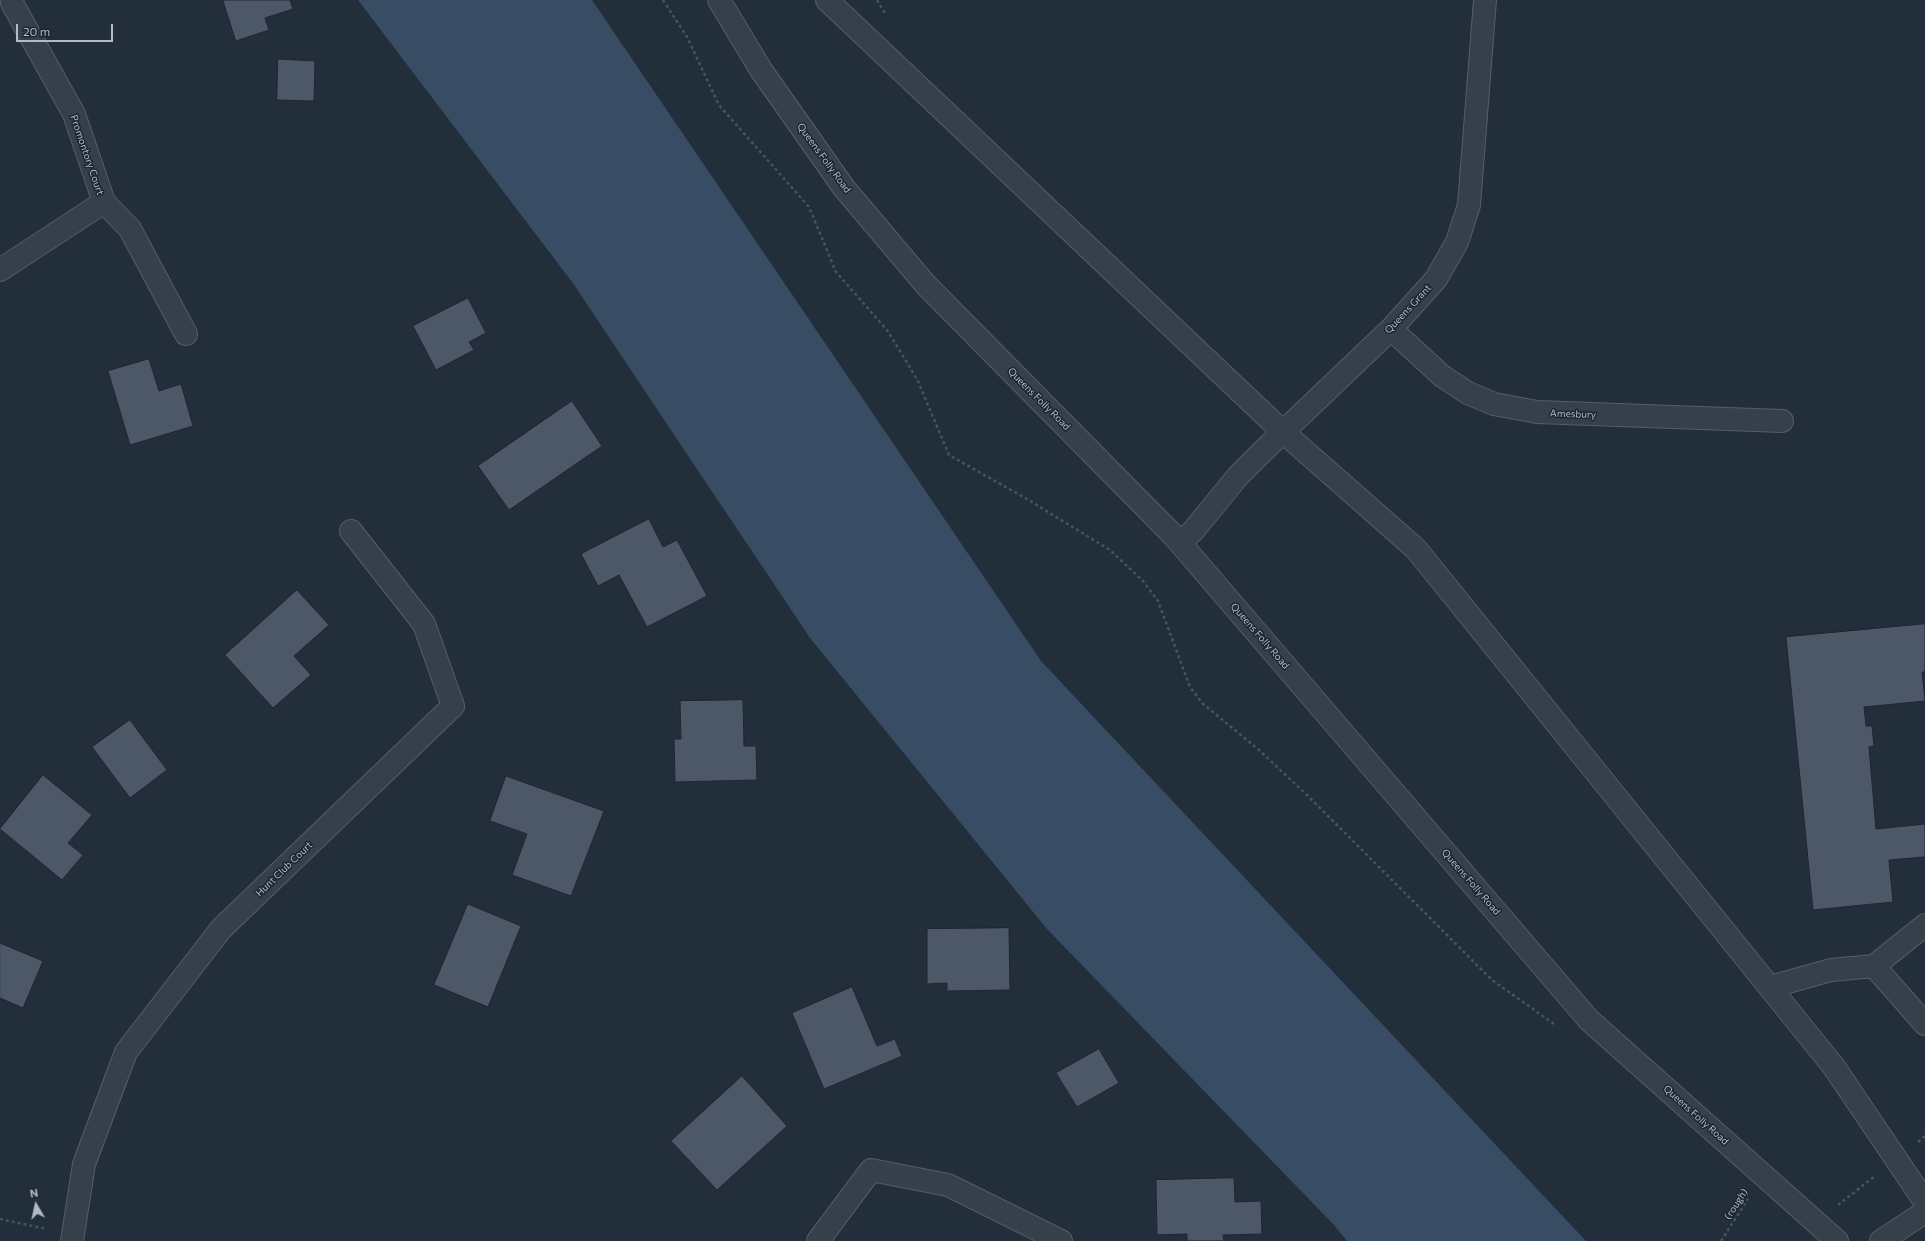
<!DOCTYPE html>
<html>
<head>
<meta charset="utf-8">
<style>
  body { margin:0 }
  #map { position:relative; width:1925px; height:1241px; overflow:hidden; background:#232e3b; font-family:Commissioner,sans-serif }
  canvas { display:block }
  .north { position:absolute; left:16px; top:1185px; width:40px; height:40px; -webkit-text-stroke:3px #1c2530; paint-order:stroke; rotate:351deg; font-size:11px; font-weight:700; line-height:16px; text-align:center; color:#b2bac7 }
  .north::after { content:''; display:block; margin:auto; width:14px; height:18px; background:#b2bac7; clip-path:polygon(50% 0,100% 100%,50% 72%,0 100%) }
  .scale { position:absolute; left:16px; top:24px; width:97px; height:18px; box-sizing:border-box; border:2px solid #b2bac7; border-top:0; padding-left:5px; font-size:12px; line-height:14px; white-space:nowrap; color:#b2bac7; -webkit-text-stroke:3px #1c2530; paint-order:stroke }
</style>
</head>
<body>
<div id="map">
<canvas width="1925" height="1241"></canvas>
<div class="north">N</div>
<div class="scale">20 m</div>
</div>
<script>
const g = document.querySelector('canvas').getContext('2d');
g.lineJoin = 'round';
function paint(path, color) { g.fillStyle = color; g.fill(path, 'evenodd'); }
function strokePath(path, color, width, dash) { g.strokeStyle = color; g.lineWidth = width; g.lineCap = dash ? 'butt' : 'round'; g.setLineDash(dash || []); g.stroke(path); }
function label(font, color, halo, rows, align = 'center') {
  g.font = font + ' Commissioner,sans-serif'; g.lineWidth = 3; g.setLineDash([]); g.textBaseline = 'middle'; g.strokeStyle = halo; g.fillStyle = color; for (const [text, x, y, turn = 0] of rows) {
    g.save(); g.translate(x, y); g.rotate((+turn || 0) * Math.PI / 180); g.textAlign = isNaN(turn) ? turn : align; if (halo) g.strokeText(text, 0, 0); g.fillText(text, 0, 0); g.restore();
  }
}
const water = new Path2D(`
  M 358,0 L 592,0 L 1041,661 L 1586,1241 L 1347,1241 L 1334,1225 L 1047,929 L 810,638 L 572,282 Z`);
const building = new Path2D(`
  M 223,0 L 290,0 L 293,9 L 265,18 L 269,30 L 236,41 Z
  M 278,59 L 315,61 L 314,101 L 277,100 Z
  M 468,298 L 486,333 L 469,342 L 474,350 L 436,370 L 413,326 Z
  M 149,359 L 159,391 L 181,384 L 193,426 L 130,445 L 108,371 Z
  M 572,401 L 602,446 L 509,510 L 478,466 Z
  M 649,519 L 663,547 L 677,540 L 707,596 L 647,627 L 619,575 L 598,586 L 581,554 Z
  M 297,590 L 329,625 L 294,656 L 311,675 L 273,708 L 225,655 Z
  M 1925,624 L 1925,672 L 1922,672 L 1925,701 L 1864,707 L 1866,726 L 1872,726 L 1874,746 L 1869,747 L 1876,829 L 1925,824 L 1925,857 L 1889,860 L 1893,902 L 1813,910 L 1786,637 Z
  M 743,700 L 744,746 L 756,746 L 757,780 L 675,782 L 674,739 L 681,739 L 680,701 Z
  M 130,720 L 167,770 L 130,798 L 92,747 Z
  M 43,775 L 92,815 L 68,843 L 83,855 L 62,880 L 0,829 Z
  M 506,776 L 604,811 L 571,896 L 512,875 L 527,834 L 490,821 Z
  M 468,904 L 521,926 L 488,1007 L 434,985 Z
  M 1009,928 L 1010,990 L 947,991 L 947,983 L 927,984 L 927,929 Z
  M 0,943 L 43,961 L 23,1008 L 0,998 Z
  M 852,987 L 877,1046 L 895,1039 L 902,1056 L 824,1089 L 792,1013 Z
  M 1099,1049 L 1119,1083 L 1077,1107 L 1056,1073 Z
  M 742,1076 L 787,1126 L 717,1190 L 671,1141 Z
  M 1234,1178 L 1235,1202 L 1261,1201 L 1262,1234 L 1223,1235 L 1224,1241 L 1187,1241 L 1187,1234 L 1157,1235 L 1156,1180 Z`);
const path = new Path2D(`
  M 663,0 L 687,37 L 719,105 L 809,207 L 836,272 L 887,330 L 917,379 L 949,455 L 1027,499 L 1110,550 L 1143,581 L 1158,601 L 1190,687 L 1202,703 L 1259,750 L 1308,796 L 1492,980 L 1554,1024
  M 877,0 L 886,15
  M 1918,1142 L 1925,1136
  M 1838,1205 L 1875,1176
  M 0,1219 L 47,1229
  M 1721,1241 L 1748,1199`);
const minor = new Path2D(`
  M 719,0 L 761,70 L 844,188 L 926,285 L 1174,536 L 1589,1020 L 1837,1241
  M 827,0 L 1282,431 L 1416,549 L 1834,1067 L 1925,1202
  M 12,3 L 74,114 L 104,202 L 130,229 L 186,334
  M 0,270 L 104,202
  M 1391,329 L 1442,376 L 1468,393 L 1494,404 L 1537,412 L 1782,421
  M 1180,543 L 1193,531 L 1238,476 L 1262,452 L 1391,329 L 1436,279 L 1457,242 L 1469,205 L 1485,0
  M 1925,925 L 1874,966 L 1925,1024
  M 1770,987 L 1831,970 L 1874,966
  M 72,1241 L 84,1164 L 126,1052 L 221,929 L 453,706 L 424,624 L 351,531
  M 818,1241 L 871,1170 L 948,1185 L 1061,1241
  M 1881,1241 L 1925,1212`);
const streetNames = [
  ["Promontory Court",87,155,71],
  ["Queens Folly Road",824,158,54],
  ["Queens Grant",1408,309,-47],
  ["Queens Folly Road",1039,399,45],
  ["Amesbury",1573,414,2],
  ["Queens Folly Road",1260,636,49],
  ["Hunt Club Court",284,869,-44],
  ["Queens Folly Road",1471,882,49],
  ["Queens Folly Road",1696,1115,42],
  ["(rough)",1736,1204,-57]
];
paint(water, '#384c64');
paint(building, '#4c5867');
strokePath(building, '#1e2732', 1);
strokePath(minor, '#555d69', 24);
strokePath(path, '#425759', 2.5, [3, 3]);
strokePath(minor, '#36404b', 22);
label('10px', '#b2bac7', '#1c2530', streetNames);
</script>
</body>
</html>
